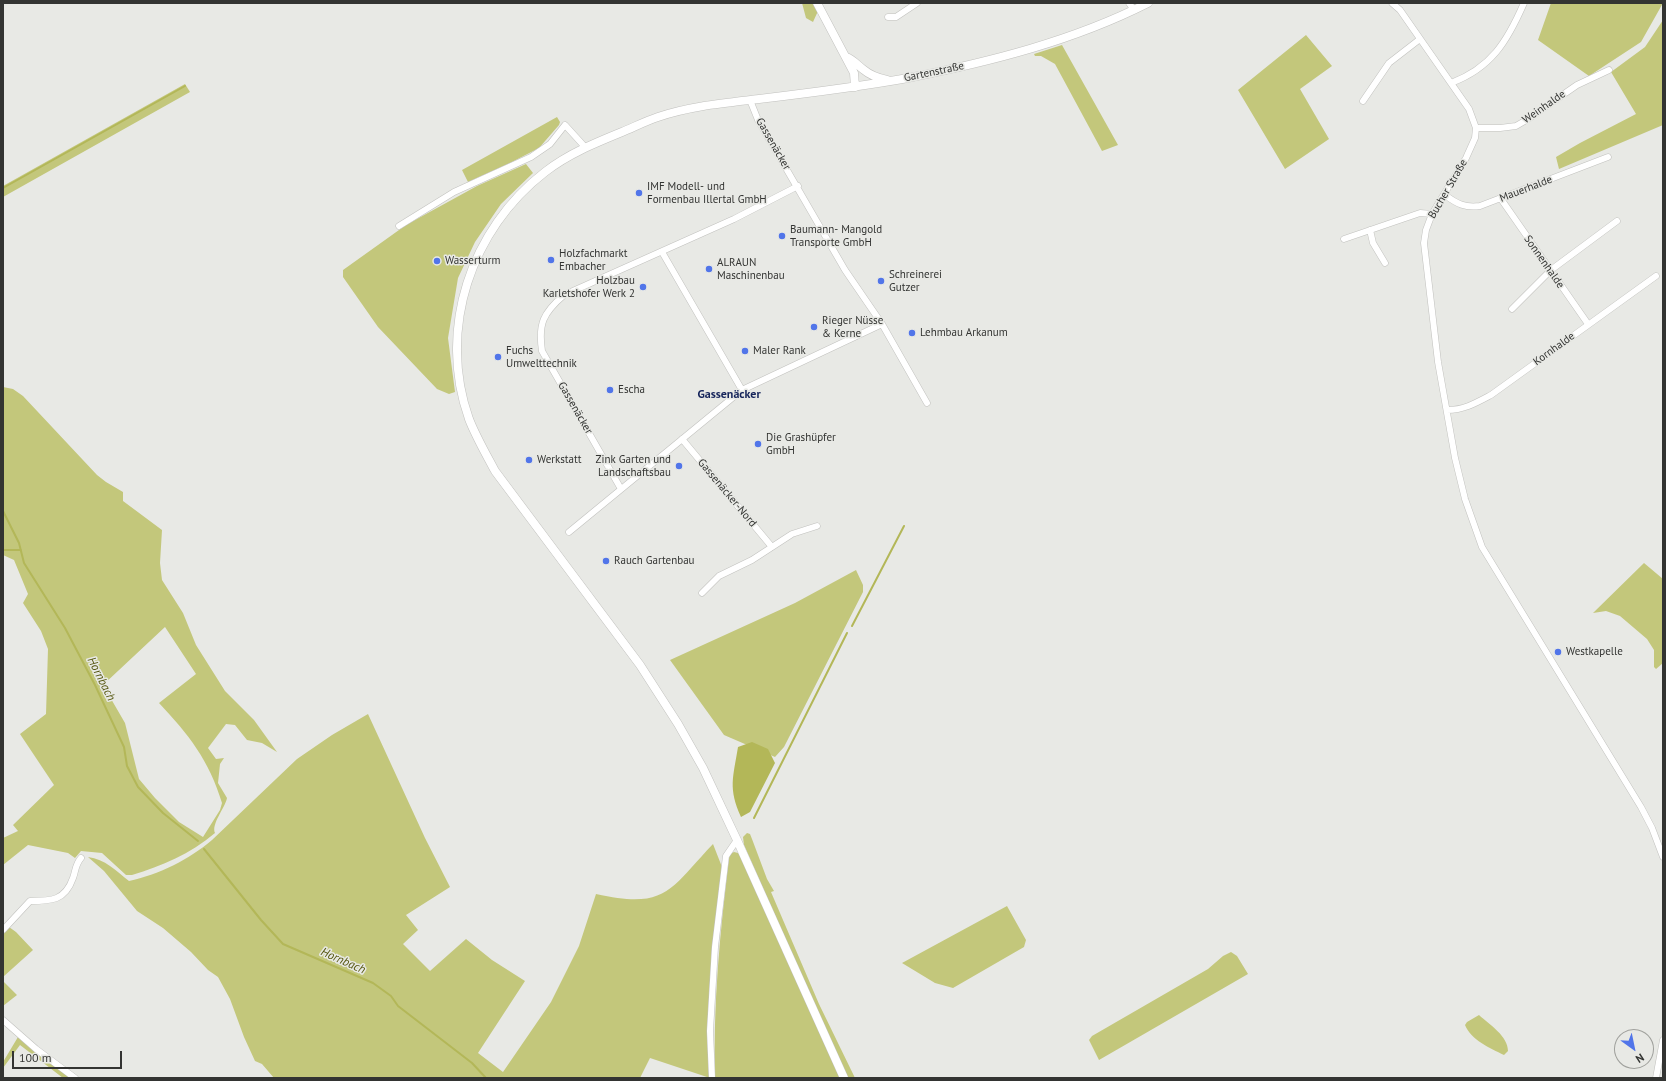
<!DOCTYPE html>
<html>
<head>
<meta charset="utf-8">
<style>
	body { margin:0 }
	#map { position:relative; width:1666px; height:1081px; overflow:hidden; background:#e8e9e5; font-family:"PT Sans",sans-serif }
	canvas { display:block }
	.frame { position:absolute; inset:0; border:4px solid #333432; pointer-events:none }
	.north { position:absolute; left:1614px; top:1029px; width:40px; height:40px; box-sizing:border-box; background:#e8e9e5; border:1px solid #a0a19d; border-radius:50%; rotate:147deg; font-size:11px; font-weight:700; line-height:16px; text-align:center; color:#333432 }
	.north::after { content:''; display:block; margin:auto; width:14px; height:18px; background:#5175e9; clip-path:polygon(50% 0,100% 100%,50% 72%,0 100%) }
	.scale { position:absolute; left:12px; top:1051px; width:110px; height:18px; box-sizing:border-box; border:2px solid #333432; border-top:0; padding-left:5px; font-size:12px; line-height:14px; white-space:nowrap; color:#333432; -webkit-text-stroke:3px #e8e9e5; paint-order:stroke }
</style>
</head>
<body>
<div id="map">
<canvas width="1666" height="1081"></canvas>
<div class="frame"></div>
<div class="north">N</div>
<div class="scale">100 m</div>
</div>
<script>
const context = document.querySelector('canvas').getContext('2d');
context.lineJoin = 'round';
function paint(path, color) {
  context.fillStyle = color;
  context.fill(path, 'evenodd');
}
function strokePath(path, color, width, dash) {
  context.strokeStyle = color;
  context.lineWidth = width;
  context.lineCap = dash ? 'butt' : 'round';
  context.setLineDash(dash || []);
  context.stroke(path);
}
function drawText(font, color, halo, rows, align = 'center') {
  context.font = font + ' "PT Sans",sans-serif';
  context.lineWidth = 3;
  context.setLineDash([]);
  context.textBaseline = 'middle';
  context.strokeStyle = halo;
  context.fillStyle = color;
  for (const [text, x, y, turn = 0] of rows) {
    context.save();
    context.translate(x, y);
    context.rotate((+turn || 0) * Math.PI / 180);
    context.textAlign = isNaN(turn) ? turn : align;
    if (halo) context.strokeText(text, 0, 0);
    context.fillText(text, 0, 0);
    context.restore();
  }
}
paint(new Path2D(`
	M 802,3 L 814,3 L 818,11 L 813,22 L 806,18 Z
	M 1551,3 L 1663,3 L 1641,42 L 1589,76 L 1538,40 Z
	M 1663,20 L 1663,125 L 1559,169 L 1556,157 L 1580,143 L 1636,114 L 1611,72 L 1645,47 Z
	M 1306,35 L 1332,66 L 1300,89 L 1329,139 L 1285,169 L 1238,90 Z
	M 1062,45 L 1118,145 L 1102,151 L 1055,64 L 1041,56 L 1035,56 L 1034,54 Z
	M 185,84 L 190,92 L 3,197 L 3,186 Z
	M 557,117 L 560,122 L 559,125 L 539,148 L 510,163 L 468,182 L 462,170 Z
	M 526,164 L 533,173 L 501,204 L 475,242 L 458,278 L 448,338 L 455,392 L 449,394 L 437,389 L 378,327 L 343,277 L 343,270 L 406,225 L 477,186 Z
	M 3,387 L 13,389 L 23,396 L 97,475 L 106,482 L 123,492 L 123,501 L 162,530 L 160,563 L 162,580 L 183,613 L 196,645 L 225,691 L 254,720 L 277,752 L 262,743 L 247,740 L 235,725 L 226,724 L 208,748 L 216,759 L 224,758 L 220,764 L 218,783 L 227,798 C 225,808 211,824 215,833 C 190,854 162,866 132,875 L 126,875 L 102,853 L 81,851 L 75,858 L 68,853 L 28,845 L 3,865 L 3,838 L 18,831 L 13,825 L 54,785 L 20,734 L 46,714 L 48,649 L 41,631 L 23,603 L 28,594 L 14,560 L 3,555 ZM 165,627 L 196,674 L 159,703 C 189,735 209,760 222,803 L 220,810 L 203,837 L 179,822 L 155,798 L 139,779 L 125,723 L 103,685 Z
	M 1644,563 L 1663,579 L 1663,663 L 1656,669 L 1654,667 L 1654,650 L 1647,639 L 1620,616 L 1606,611 L 1593,613 Z
	M 856,570 L 863,585 L 863,592 L 784,747 L 775,757 L 724,735 L 670,660 L 795,603 Z
	M 368,714 L 425,838 L 450,887 L 406,915 L 418,930 L 403,944 L 430,971 L 466,939 L 492,960 L 525,981 L 478,1053 L 503,1072 L 551,1002 L 579,946 L 596,894 C 667,910 670,889 713,844 L 722,867 L 710,1078 L 650,1058 L 640,1078 L 274,1078 L 262,1064 L 255,1061 L 244,1037 L 230,999 L 218,977 L 208,970 L 191,952 L 163,928 L 137,911 L 104,871 L 88,857 C 105,859 116,871 129,881 C 158,875 190,859 212,840 L 297,759 L 332,735 Z
	M 747,833 L 750,834 L 752,839 L 767,879 L 774,891 L 771,892 L 819,1004 L 855,1078 L 847,1078 L 744,845 L 743,837 Z
	M 734,852 L 738,853 L 742,857 L 840,1078 L 715,1078 C 713,1004 720,932 729,858 L 730,854 Z
	M 1007,906 L 1026,940 L 1024,947 L 953,988 L 935,983 L 902,963 Z
	M 9,927 L 16,932 L 33,950 L 3,977 L 3,933 Z
	M 1231,952 L 1237,956 L 1248,974 L 1099,1060 L 1089,1040 L 1092,1036 L 1208,969 L 1223,956 Z
	M 3,981 L 17,995 L 3,1006 Z
	M 1479,1015 C 1490,1025 1508,1036 1508,1051 L 1504,1055 C 1490,1048 1471,1040 1465,1025 L 1467,1022 Z
	M 18,1037 L 71,1078 L 63,1078 L 20,1045 L 3,1068 L 3,1062 Z`), '#c3c77b');
paint(new Path2D(`
	M 752,742 L 768,749 L 775,763 L 750,812 L 741,817 C 728,788 733,778 738,747 Z`), '#b3b758');
strokePath(new Path2D(`
	M 3,188 L 185,86
	M 3,511 L 19,543 L 24,563 L 65,628 L 95,685 L 124,747 L 127,766 L 138,787 L 163,813 L 198,841
	M 3,550 L 21,550
	M 852,626 L 904,526
	M 754,818 L 847,633
	M 204,849 L 261,920 L 283,944 L 373,983 L 391,996 L 398,1006 L 472,1063 L 486,1078`), '#b3b758', 2);
const street = new Path2D(`
	M 1129,3 L 1134,10
	M 1392,3 L 1400,10 L 1469,109 L 1476,128 L 1475,138 L 1466,158 L 1432,214 L 1426,230 L 1424,243 L 1438,362 L 1455,458 L 1465,499 L 1482,547 L 1641,807 L 1652,828 L 1663,857
	M 888,17 L 896,17 L 917,3
	M 1451,83 C 1491,68 1507,42 1524,3
	M 750,100 L 758,120 L 845,270 L 882,324 L 927,403
	M 1363,101 L 1389,63 L 1420,39
	M 1476,128 L 1500,128 L 1516,126 L 1528,119 L 1577,85 L 1609,70
	M 1445,195 C 1457,204 1465,208 1480,206 L 1608,157
	M 1501,199 L 1588,324
	M 399,226 L 454,192 L 531,157 L 550,144 L 565,125 L 585,147
	M 1370,230 L 1373,243 L 1385,263
	M 1344,239 L 1420,213 L 1432,214
	M 662,252 L 742,390
	M 1512,309 L 1551,270 L 1617,221
	M 1447,410 C 1464,410 1476,403 1491,395 L 1656,276
	M 682,439 L 772,547
	M 621,489 L 542,351 C 538,324 543,313 564,295 L 734,219 L 798,186
	M 569,532 L 742,390 L 882,324
	M 702,593 L 719,576 L 752,560 L 792,534 L 817,526
	M 3,930 L 30,901 C 51,901 65,901 73,878 C 76,870 75,865 81,858
	M 3,1020 L 36,1049 L 75,1078
	M 712,1078 L 710,1031 L 715,947 L 726,856 L 737,840
	M 1656,1078 L 1663,1040`);
const secondary = new Path2D(`
	M 817,3 L 854,73 L 855,87
	M 846,57 C 854,60 857,65 864,70 C 871,76 878,78 887,80
	M 844,1078 L 737,840 L 703,768 L 678,724 L 640,665 L 495,471 C 486,454 476,437 469,419 C 437,329 471,229 545,172 C 568,154 595,143 622,132 C 634,127 646,121 658,117 C 690,106 725,103 759,99 C 809,93 858,87 908,78 C 989,62 1073,41 1148,3`);
strokePath(street, '#c1c1be', 7);
strokePath(secondary, '#c1c1be', 9);
strokePath(street, '#fff', 6);
strokePath(secondary, '#fff', 8);
for (const [x, y, r, color] of [
	[639,193,4,"#5175e9"],
	[782,236,4,"#5175e9"],
	[551,260,4,"#5175e9"],
	[437,261,4,"#5175e9"],
	[709,269,4,"#5175e9"],
	[881,281,4,"#5175e9"],
	[643,287,4,"#5175e9"],
	[814,327,4,"#5175e9"],
	[912,333,4,"#5175e9"],
	[745,351,4,"#5175e9"],
	[498,357,4,"#5175e9"],
	[610,390,4,"#5175e9"],
	[758,444,4,"#5175e9"],
	[529,460,4,"#5175e9"],
	[679,466,4,"#5175e9"],
	[606,561,4,"#5175e9"],
	[1558,652,4,"#5175e9"]
]) {
  const dot = new Path2D();
  dot.arc(x, y, r, 0, 2 * Math.PI);
  context.fillStyle = color;
  context.fill(dot);
  strokePath(dot, '#e8e9e5', 1.5);
}
drawText('11px', '#333432', '#e8e9e5', [
	["Gartenstraße",934,72,-12],
	["Weinhalde",1544,107,-35],
	["Gassenäcker",773,144,60],
	["Bucher Straße",1448,189,-60],
	["Mauerhalde",1526,189,-21],
	["Sonnenhalde",1544,262,55],
	["Kornhalde",1554,349,-36],
	["Gassenäcker",575,408,60],
	["Gassenäcker-Nord",727,493,50]
]);
drawText('11px', '#333432', '#e8e9e5', [
	["IMF Modell- und",647,187],
	["Formenbau Illertal GmbH",647,200],
	["Baumann- Mangold",790,230],
	["Transporte GmbH",790,243],
	["Holzfachmarkt",559,254],
	["Embacher",559,267],
	["Wasserturm",445,261],
	["ALRAUN",717,263],
	["Maschinenbau",717,276],
	["Schreinerei",889,275],
	["Gutzer",889,288],
	["Holzbau",635,281,"right"],
	["Karletshofer Werk 2",635,294,"right"],
	["Rieger Nüsse",822,321],
	["& Kerne",822,334],
	["Lehmbau Arkanum",920,333],
	["Fuchs",506,351],
	["Umwelttechnik",506,364],
	["Maler Rank",753,351],
	["Escha",618,390],
	["Die Grashüpfer",766,438],
	["GmbH",766,451],
	["Werkstatt",537,460],
	["Zink Garten und",671,460,"right"],
	["Landschaftsbau",671,473,"right"],
	["Rauch Gartenbau",614,561],
	["Westkapelle",1566,652]
], 'left');
drawText('bold 12px', '#15245a', '#e8e9e5', [
	["Gassenäcker",729,395]
]);
drawText('italic 12px', '#565710', '#e8e9e5', [
	["Hornbach",101,679,63],
	["Hornbach",343,961,24]
]);
</script>
</body>
</html>
